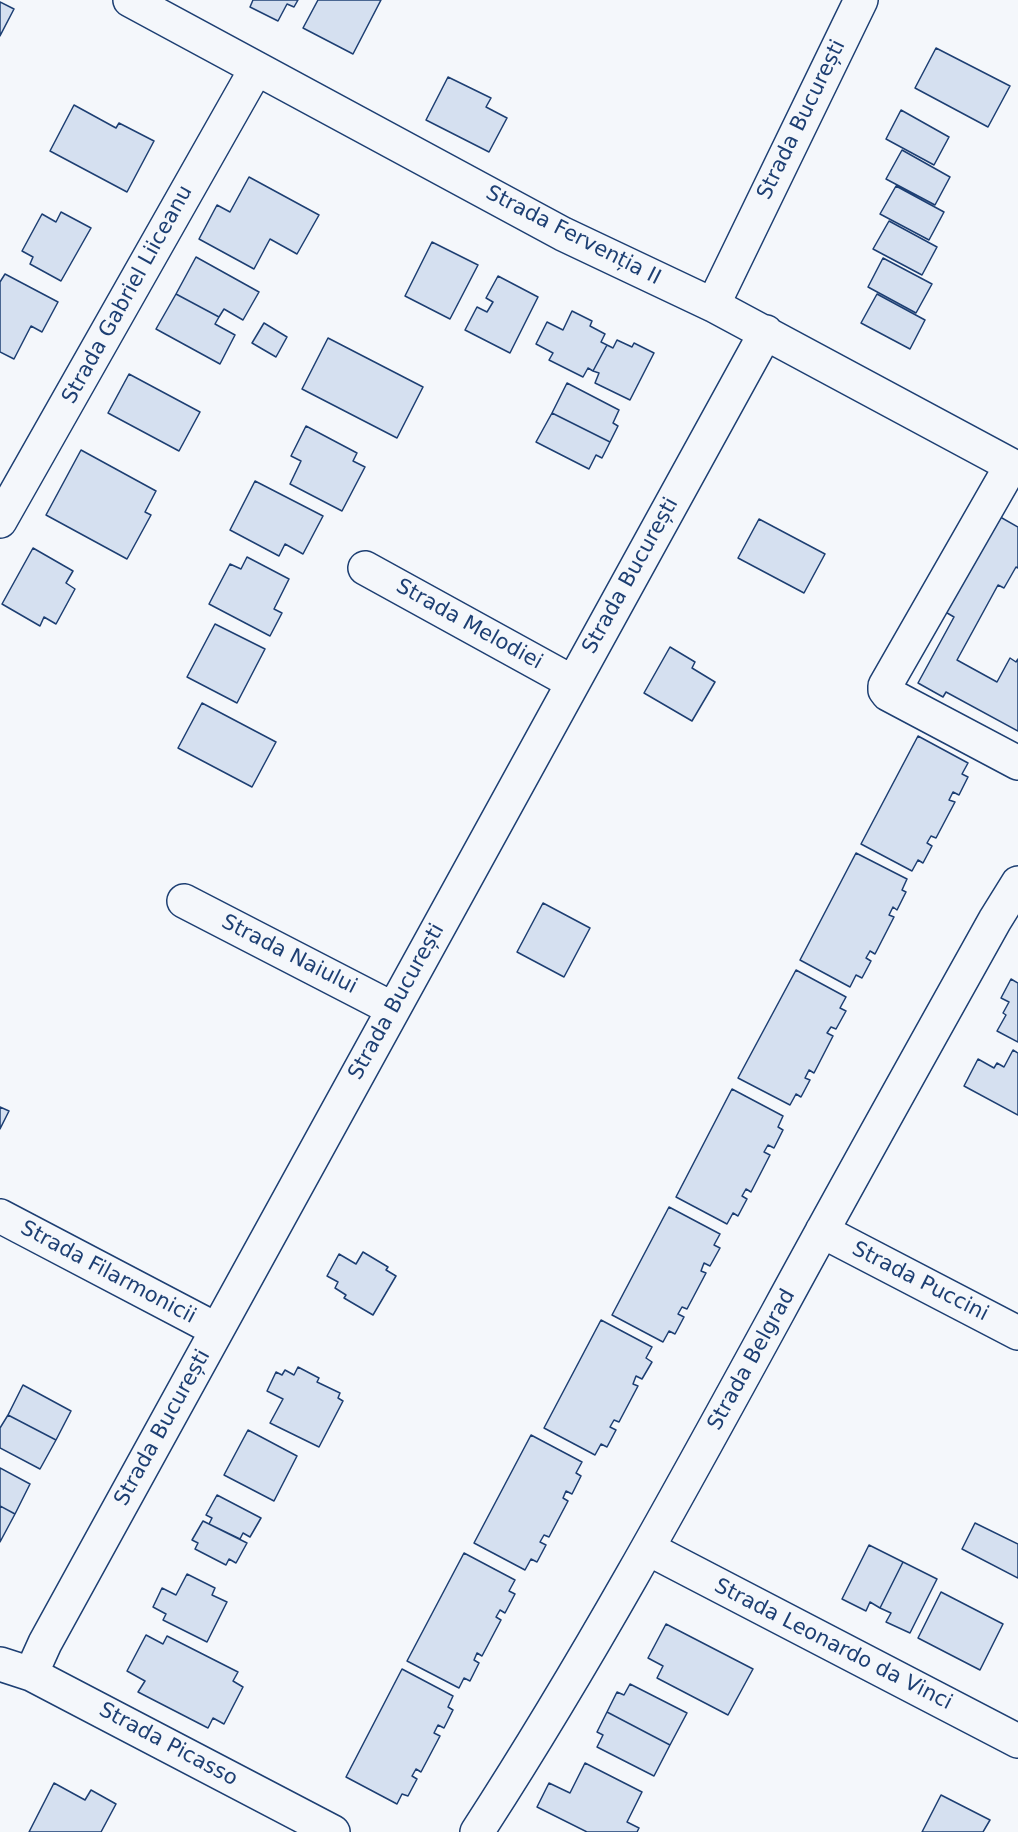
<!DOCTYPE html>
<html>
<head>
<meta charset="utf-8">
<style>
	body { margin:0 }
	canvas { display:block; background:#f4f7fb }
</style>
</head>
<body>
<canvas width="1018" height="1832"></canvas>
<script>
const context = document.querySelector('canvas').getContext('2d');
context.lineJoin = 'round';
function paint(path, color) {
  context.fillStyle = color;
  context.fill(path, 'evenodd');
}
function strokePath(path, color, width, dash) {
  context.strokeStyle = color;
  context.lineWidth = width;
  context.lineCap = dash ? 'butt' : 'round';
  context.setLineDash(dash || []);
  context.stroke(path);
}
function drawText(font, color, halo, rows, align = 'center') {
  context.font = font + ' "DejaVu Sans",sans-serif';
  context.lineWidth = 4.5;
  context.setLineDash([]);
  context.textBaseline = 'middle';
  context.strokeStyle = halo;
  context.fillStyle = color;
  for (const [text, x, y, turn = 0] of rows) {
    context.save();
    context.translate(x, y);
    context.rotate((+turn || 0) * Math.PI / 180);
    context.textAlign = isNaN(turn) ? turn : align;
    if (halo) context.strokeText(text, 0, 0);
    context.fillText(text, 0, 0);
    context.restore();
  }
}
const building = new Path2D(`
	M 253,0 L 298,0 L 294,7 L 287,4 L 278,21 L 250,7 Z
	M 318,0 L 381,0 L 353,54 L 303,28 Z
	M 0,2 L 14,9 L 0,36 Z
	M 936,48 L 1010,86 L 988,127 L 915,88 Z
	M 448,77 L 491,98 L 486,107 L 507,118 L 489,152 L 426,120 Z
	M 74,105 L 116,128 L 119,123 L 154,141 L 127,192 L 50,151 Z
	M 901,110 L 949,137 L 934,165 L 886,139 Z
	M 902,150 L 950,177 L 935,205 L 886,179 Z
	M 249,177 L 319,215 L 297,254 L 270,239 L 254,269 L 199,239 L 217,205 L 230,212 Z
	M 896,186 L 944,212 L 929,240 L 880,214 Z
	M 61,212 L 91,228 L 61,281 L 30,264 L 33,257 L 22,251 L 42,214 L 56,222 Z
	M 889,221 L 937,247 L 922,275 L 873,249 Z
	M 432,242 L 478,265 L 450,319 L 405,296 Z
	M 196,257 L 259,292 L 243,320 L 224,309 L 219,317 L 176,294 Z
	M 883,258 L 932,284 L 916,313 L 868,287 Z
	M 5,274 L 58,302 L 42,332 L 31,326 L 14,359 L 0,352 L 0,282 Z
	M 498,276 L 538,297 L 510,353 L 465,330 L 477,307 L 487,312 L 493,302 L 486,298 Z
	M 176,294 L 219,317 L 215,324 L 235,335 L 220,364 L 156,329 Z
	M 877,294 L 925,320 L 910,349 L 861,323 Z
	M 572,311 L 592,321 L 590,326 L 605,334 L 601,342 L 607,345 L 593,371 L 588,368 L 583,377 L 549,360 L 553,353 L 536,344 L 547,322 L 563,330 Z
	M 264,323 L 287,337 L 276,357 L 252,343 Z
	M 328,338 L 423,387 L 397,438 L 302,389 Z
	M 617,340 L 632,347 L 634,343 L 654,353 L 630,400 L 595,383 L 599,373 L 593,371 L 607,345 L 613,348 Z
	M 129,374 L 200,412 L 179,451 L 108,413 Z
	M 567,383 L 619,410 L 613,423 L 618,426 L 610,442 L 552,413 Z
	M 552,413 L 610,442 L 602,458 L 596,455 L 589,469 L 536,442 Z
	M 306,426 L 357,453 L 353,461 L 365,467 L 342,511 L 290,484 L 301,461 L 291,456 Z
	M 81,450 L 156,491 L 145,512 L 151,515 L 127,559 L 46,515 Z
	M 255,481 L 323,516 L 303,554 L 285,544 L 279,556 L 230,530 Z
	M 995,514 L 1018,527 L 1018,568 L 1016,567 L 1004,588 L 998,585 L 957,660 L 997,682 L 1010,658 L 1016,662 L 1018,659 L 1018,731 L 946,692 L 943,697 L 918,683 L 954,617 L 942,610 Z
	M 759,519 L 825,554 L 804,593 L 738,558 Z
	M 33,548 L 73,571 L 66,583 L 75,589 L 56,624 L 44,617 L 40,626 L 2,604 Z
	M 247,557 L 289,579 L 274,609 L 282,613 L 270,636 L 209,604 L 230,564 L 241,569 Z
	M 215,624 L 265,649 L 237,703 L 187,677 Z
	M 670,647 L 695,662 L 692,668 L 715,682 L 692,721 L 644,693 Z
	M 202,703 L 276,742 L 252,787 L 178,748 Z
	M 918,736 L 968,763 L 962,774 L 968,777 L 959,795 L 953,792 L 949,800 L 955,802 L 936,838 L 931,836 L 927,843 L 932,846 L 923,863 L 918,860 L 912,871 L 861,844 Z
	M 856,853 L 907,879 L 902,890 L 906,892 L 897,910 L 893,907 L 889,915 L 894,917 L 875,954 L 870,951 L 866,958 L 871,961 L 862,978 L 856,975 L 850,987 L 800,960 Z
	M 543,903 L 590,928 L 564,977 L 517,952 Z
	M 796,970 L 846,997 L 840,1008 L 846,1011 L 836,1029 L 831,1027 L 827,1033 L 833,1036 L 814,1073 L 809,1070 L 805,1078 L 810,1080 L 801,1097 L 796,1094 L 790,1105 L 738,1078 Z
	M 1011,979 L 1018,983 L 1018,1042 L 997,1031 L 1006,1015 L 1003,1013 L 1009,1002 L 1001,998 Z
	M 1013,1050 L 1018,1053 L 1018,1115 L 964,1086 L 978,1059 L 994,1068 L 997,1063 L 1004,1067 Z
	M 732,1089 L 783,1116 L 778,1127 L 783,1130 L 774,1148 L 768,1145 L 764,1152 L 770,1155 L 751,1192 L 746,1189 L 742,1196 L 747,1199 L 738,1216 L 733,1213 L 727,1224 L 676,1197 Z
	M 0,1107 L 9,1111 L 0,1129 Z
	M 669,1207 L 720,1234 L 714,1245 L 720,1248 L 710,1266 L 704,1263 L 701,1271 L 706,1273 L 687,1309 L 682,1307 L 678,1314 L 684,1317 L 675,1334 L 669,1331 L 663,1342 L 612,1315 Z
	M 363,1252 L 388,1267 L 386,1270 L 396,1276 L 373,1315 L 344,1298 L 346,1295 L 335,1288 L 338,1282 L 327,1276 L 339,1254 L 356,1264 Z
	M 601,1320 L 652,1347 L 646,1358 L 652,1362 L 642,1379 L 636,1376 L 633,1384 L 638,1386 L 619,1422 L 614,1420 L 610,1427 L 616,1430 L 607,1447 L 601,1444 L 595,1455 L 544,1428 Z
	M 298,1367 L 319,1378 L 317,1382 L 340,1393 L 338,1398 L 343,1401 L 319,1447 L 270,1423 L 283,1399 L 267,1391 L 276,1372 L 282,1375 L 285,1370 L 294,1375 Z
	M 23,1385 L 71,1411 L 56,1440 L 8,1415 Z
	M 8,1415 L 56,1440 L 40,1469 L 0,1448 L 0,1428 Z
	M 248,1430 L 297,1456 L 274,1501 L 224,1475 Z
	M 531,1435 L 582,1462 L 576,1473 L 581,1476 L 572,1494 L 566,1491 L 563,1498 L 568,1501 L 549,1537 L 544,1535 L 540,1542 L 546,1545 L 537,1562 L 531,1559 L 525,1570 L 474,1543 Z
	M 0,1468 L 30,1484 L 15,1514 L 0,1506 Z
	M 217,1495 L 261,1518 L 250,1537 L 243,1533 L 240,1539 L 209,1524 L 212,1518 L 206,1515 Z
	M 0,1506 L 15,1514 L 0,1542 Z
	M 203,1521 L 247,1543 L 236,1563 L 229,1559 L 226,1565 L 195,1549 L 198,1543 L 192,1540 Z
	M 975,1523 L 1018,1544 L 1018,1578 L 962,1549 Z
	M 869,1545 L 903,1562 L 880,1608 L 870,1602 L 866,1611 L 842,1599 Z
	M 464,1553 L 515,1580 L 509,1591 L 515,1594 L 505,1613 L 500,1610 L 496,1617 L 501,1620 L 482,1656 L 477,1653 L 474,1660 L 479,1663 L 470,1681 L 464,1678 L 459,1688 L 407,1661 Z
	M 903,1562 L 937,1579 L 910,1633 L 886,1622 L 891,1613 L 880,1608 Z
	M 187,1574 L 215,1588 L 212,1595 L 227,1602 L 207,1642 L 163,1620 L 166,1614 L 153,1607 L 162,1588 L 176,1595 Z
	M 941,1592 L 1003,1624 L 980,1670 L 918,1638 Z
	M 666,1624 L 753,1669 L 728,1715 L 657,1678 L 663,1666 L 648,1658 Z
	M 146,1635 L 163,1644 L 167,1636 L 238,1672 L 233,1681 L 243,1687 L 224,1724 L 213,1718 L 208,1728 L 138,1692 L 145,1681 L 127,1671 Z
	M 402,1669 L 453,1696 L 448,1707 L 453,1710 L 444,1728 L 438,1725 L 434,1733 L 440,1736 L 421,1772 L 416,1769 L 412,1776 L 417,1779 L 408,1796 L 402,1794 L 397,1804 L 346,1777 Z
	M 630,1684 L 687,1713 L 670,1745 L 607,1712 L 617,1692 L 624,1695 Z
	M 607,1712 L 670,1745 L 654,1776 L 597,1747 L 603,1735 L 597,1732 Z
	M 585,1763 L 642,1792 L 627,1822 L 639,1828 L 637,1832 L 587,1832 L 537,1807 L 549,1783 L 570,1793 Z
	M 54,1783 L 85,1800 L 91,1790 L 116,1804 L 101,1832 L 29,1832 Z
	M 941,1795 L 990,1820 L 983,1832 L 922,1832 Z`);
paint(building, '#d5e0f0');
strokePath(building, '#1d3f73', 1.5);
const minor = new Path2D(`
	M 130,0 L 563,234 L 713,305 L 1018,469
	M 713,305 L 861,0
	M 1011,466 L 885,686 L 885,690 L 888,694 L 1018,763
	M 0,521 L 256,69
	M 365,568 L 572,682
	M 184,901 L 393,1009
	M 0,1216 L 217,1330
	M 822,1231 L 1018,1333
	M 649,1549 L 1018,1741
	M 0,1664 L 31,1674 L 333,1832
	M 31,1674 L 45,1643 L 766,332
	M 477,1832 C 586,1664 682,1488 778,1312 C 849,1181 922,1051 995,920 L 1018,883`);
strokePath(minor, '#1d3f73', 36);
strokePath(minor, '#f4f7fb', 33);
drawText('21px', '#1d3f73', '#f4f7fb', [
	["Strada București",802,120,-64],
	["Strada Fervenția II",573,236,27],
	["Strada Gabriel Liiceanu",128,295,-61],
	["Strada București",631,576,-61],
	["Strada Melodiei",469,625,29],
	["Strada Naiului",289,955,27],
	["Strada București",397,1002,-61],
	["Strada Filarmonicii",108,1273,28],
	["Strada Puccini",920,1282,27],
	["Strada Belgrad",752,1360,-61],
	["Strada București",163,1428,-61],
	["Strada Leonardo da Vinci",833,1645,27],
	["Strada Picasso",168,1745,28]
]);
</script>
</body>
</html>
